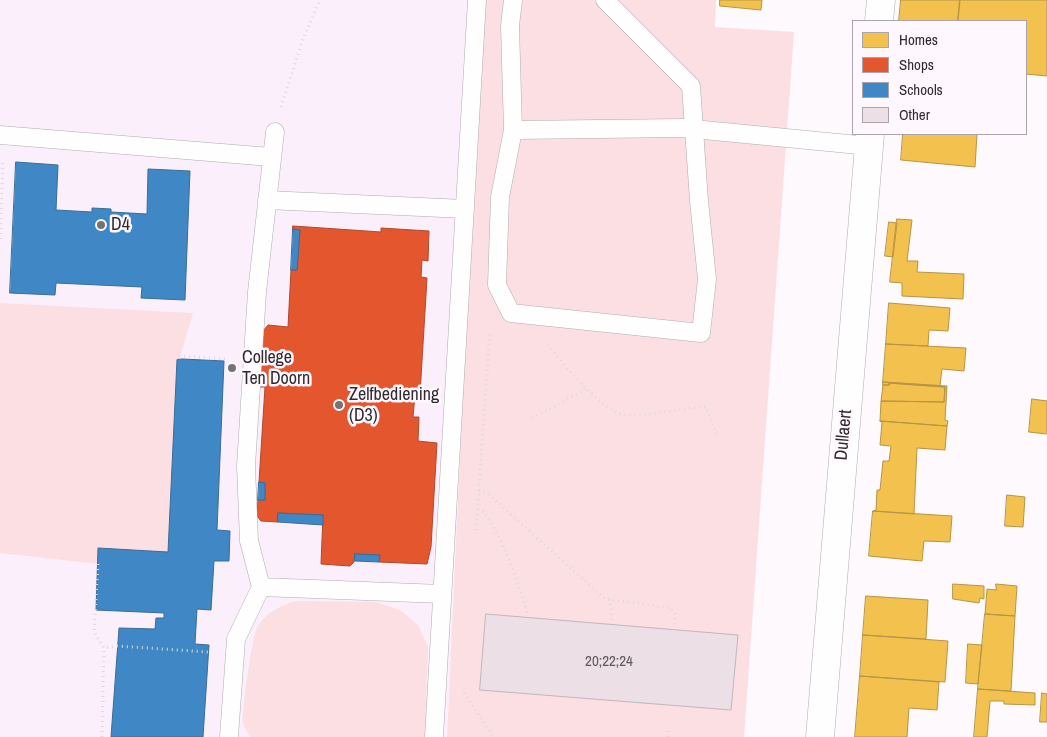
<!DOCTYPE html>
<html>
<head>
<meta charset="utf-8">
<style>
	body { margin:0 }
	#map { position:relative; width:1047px; height:737px; overflow:hidden; background:#fdf9fd; font-family:"Archivo Narrow",sans-serif }
	canvas { display:block }
	.legend { position:absolute; left:852px; top:20px; width:175px; height:115px; box-sizing:border-box; background:#fff7fe; border:1px solid #aba5ab; margin:0; padding:6px 9px; list-style:none; font-size:15px; color:#2e2b2e }
	.legend li { display:flex; align-items:center; gap:10px; height:25px }
	.legend b { width:25px; border:1px solid #aba5ab }
</style>
</head>
<body>
<div id="map">
<canvas width="1047" height="737"></canvas>
<ul class="legend">
<li><b style="height:14px;background:#f2c14e"></b>Homes</li>
<li><b style="height:14px;background:#e4572e"></b>Shops</li>
<li><b style="height:14px;background:#3f88c5"></b>Schools</li>
<li><b style="height:14px;background:#ecdfe6"></b>Other</li>
</ul>
</div>
<script>
const context = document.querySelector('canvas').getContext('2d');
context.lineJoin = 'round';
function paint(path, color) {
  context.fillStyle = color;
  context.fill(path, 'evenodd');
}
function strokePath(path, color, width, dash) {
  context.strokeStyle = color;
  context.lineWidth = width;
  context.lineCap = dash ? 'butt' : 'round';
  context.setLineDash(dash || []);
  context.stroke(path);
}
function drawText(font, color, halo, rows, align = 'center') {
  context.font = font + ' "Archivo Narrow",sans-serif';
  context.lineWidth = 5;
  context.setLineDash([]);
  context.textBaseline = 'middle';
  context.strokeStyle = halo;
  context.fillStyle = color;
  for (const [text, x, y, turn = 0] of rows) {
    context.save();
    context.translate(x, y);
    context.rotate((+turn || 0) * Math.PI / 180);
    context.textAlign = isNaN(turn) ? turn : align;
    if (halo) context.strokeText(text, 0, 0);
    context.fillText(text, 0, 0);
    context.restore();
  }
}
paint(new Path2D(`
	M 0,0 L 481,0 L 447,737 L 0,737 Z`), '#faeffa');
paint(new Path2D(`
	M 481,0 L 716,0 L 715,27 L 794,32 L 744,737 L 447,737 Z
	M 0,303 L 193,313 L 177,367 L 171,567 L 108,565 L 0,553 Z
	M 295,601 L 376,602 L 400,610 L 418,625 L 428,647 L 425,737 L 251,737 C 248,733 244,728 243,723 C 241,716 252,639 256,630 C 263,614 279,606 295,601 Z`), '#fcdfe3');
const homes = new Path2D(`
	M 720,0 L 762,0 L 761,10 L 720,6 Z
	M 901,0 L 960,0 L 958,21 L 899,21 Z
	M 960,0 L 1047,0 L 1047,76 L 1026,74 L 1026,21 L 958,21 Z
	M 903,134 L 977,134 L 975,167 L 901,160 Z
	M 897,219 L 912,220 L 907,261 L 918,261 L 917,272 L 964,274 L 963,299 L 902,296 L 902,283 L 890,282 Z
	M 889,222 L 897,223 L 893,257 L 885,256 Z
	M 889,303 L 950,308 L 948,331 L 929,330 L 928,346 L 886,344 Z
	M 886,344 L 966,348 L 964,371 L 942,369 L 940,386 L 883,382 Z
	M 883,382 L 947,386 L 945,420 L 948,421 L 947,426 L 880,421 L 881,401 L 944,402 L 945,387 L 889,383 L 889,385 L 883,385 Z
	M 889,383 L 945,387 L 944,402 L 881,401 L 883,385 L 889,385 Z
	M 1032,399 L 1047,401 L 1047,434 L 1029,432 Z
	M 880,421 L 947,426 L 945,450 L 917,448 L 914,514 L 873,511 L 876,510 L 877,490 L 880,490 L 883,461 L 889,461 L 891,446 L 880,445 L 882,423 Z
	M 1007,495 L 1025,497 L 1023,527 L 1005,526 Z
	M 873,511 L 952,516 L 950,542 L 924,541 L 922,561 L 869,556 Z
	M 953,584 L 984,586 L 984,599 L 980,598 L 979,603 L 953,599 Z
	M 996,584 L 1017,586 L 1015,616 L 985,614 L 987,589 L 996,590 Z
	M 866,596 L 928,600 L 926,639 L 863,635 Z
	M 985,614 L 1015,616 L 1011,691 L 978,689 Z
	M 863,635 L 948,641 L 945,682 L 860,676 Z
	M 968,644 L 982,645 L 978,684 L 966,683 Z
	M 860,676 L 939,682 L 937,710 L 909,708 L 907,737 L 855,737 Z
	M 978,689 L 1035,693 L 1035,705 L 1004,704 L 1004,701 L 990,701 L 987,737 L 974,737 Z
	M 1042,693 L 1047,694 L 1047,722 L 1040,722 Z`);
paint(homes, '#f2c14e');
strokePath(homes, '#b79444', 1);
const shops = new Path2D(`
	M 293,226 L 381,232 L 381,228 L 429,231 L 428,261 L 422,260 L 421,277 L 427,278 L 420,394 L 415,394 L 413,417 L 419,417 L 418,441 L 437,443 L 431,547 L 427,564 L 379,562 L 380,555 L 355,554 L 354,562 L 350,566 L 321,564 L 323,515 L 278,513 L 278,522 L 261,521 L 257,516 L 258,500 L 265,500 L 265,483 L 259,482 L 265,387 L 260,387 L 263,331 L 268,325 L 288,327 L 291,270 L 297,270 L 300,230 L 293,229 Z`);
paint(shops, '#e4572e');
strokePath(shops, '#ad4a2e', 1);
const schools = new Path2D(`
	M 16,162 L 58,165 L 56,210 L 92,212 L 92,208 L 111,209 L 111,212 L 147,214 L 148,169 L 190,171 L 185,300 L 141,298 L 142,287 L 56,283 L 55,295 L 10,293 Z
	M 293,229 L 300,230 L 297,270 L 291,270 Z
	M 182,359 L 224,361 L 217,530 L 230,531 L 229,561 L 214,561 L 211,610 L 197,609 L 195,644 L 209,645 L 203,737 L 111,737 L 119,628 L 155,629 L 156,618 L 164,618 L 164,613 L 96,610 L 98,548 L 168,552 L 177,360 Z
	M 259,482 L 265,483 L 265,500 L 258,500 Z
	M 278,513 L 323,515 L 323,525 L 278,522 Z
	M 355,554 L 380,555 L 379,562 L 355,561 Z`);
paint(schools, '#3f88c5');
strokePath(schools, '#3a6c98', 1);
const building = new Path2D(`
	M 486,614 L 738,635 L 731,710 L 480,690 Z`);
paint(building, '#ecdfe6');
strokePath(building, '#bdb9bc', 1);
const service = new Path2D(`
	M 513,0 L 510,26 L 513,130 L 500,197 L 497,285 L 511,313 L 701,333 L 707,279 L 699,201 L 691,86 L 605,0
	M 513,130 L 683,128 L 869,146
	M 0,135 L 271,157
	M 267,200 L 465,209
	M 261,587 L 442,594
	M 229,737 L 236,639 L 261,587 L 249,541 L 246,466 L 257,292 L 275,132
	M 434,737 L 477,0`);
const minor = new Path2D(`
	M 879,21 L 881,0
	M 820,737 L 870,134`);
strokePath(service, '#afacaf', 19);
strokePath(minor, '#afacaf', 29);
strokePath(new Path2D(`
	M 281,107 L 303,39 L 320,0
	M 0,239 L 3,161
	M 548,345 C 563,363 603,413 626,415 C 652,417 680,407 706,407 L 717,435
	M 179,356 L 225,359
	M 532,418 L 587,389
	M 479,491 L 487,493 L 605,599 L 671,608 L 675,614 L 675,626
	M 478,509 C 496,514 522,595 528,615
	M 476,530 L 490,331
	M 98,564 L 94,632 L 104,648 L 117,646 L 208,652
	M 609,599 L 613,622
	M 464,693 L 494,737
	M 102,737 L 104,648
	M 668,737 L 668,730`), '#dcdadc', 3, [1, 4]);
strokePath(service, '#fffeff', 18);
strokePath(minor, '#fffeff', 28);
for (const [x, y, r, color] of [
	[101,225,5,"#767376"],
	[232,368,5,"#767376"],
	[339,405,5,"#767376"]
]) {
  const dot = new Path2D();
  dot.arc(x, y, r, 0, 2 * Math.PI);
  context.fillStyle = color;
  context.fill(dot);
  strokePath(dot, '#fff7fe', 2);
}
drawText('15px', '#5e595d', null, [
	["20;22;24",609,662]
]);
drawText('18px', '#2e2b2e', '#fff7fe', [
	["D4",111,225],
	["College",242,358],
	["Ten Doorn",242,379],
	["Zelfbediening",349,395],
	["(D3)",349,416]
], 'left');
drawText('18px', '#2e2b2e', '#fff7fe', [
	["Dullaert",844,435,-85]
]);
</script>
</body>
</html>
